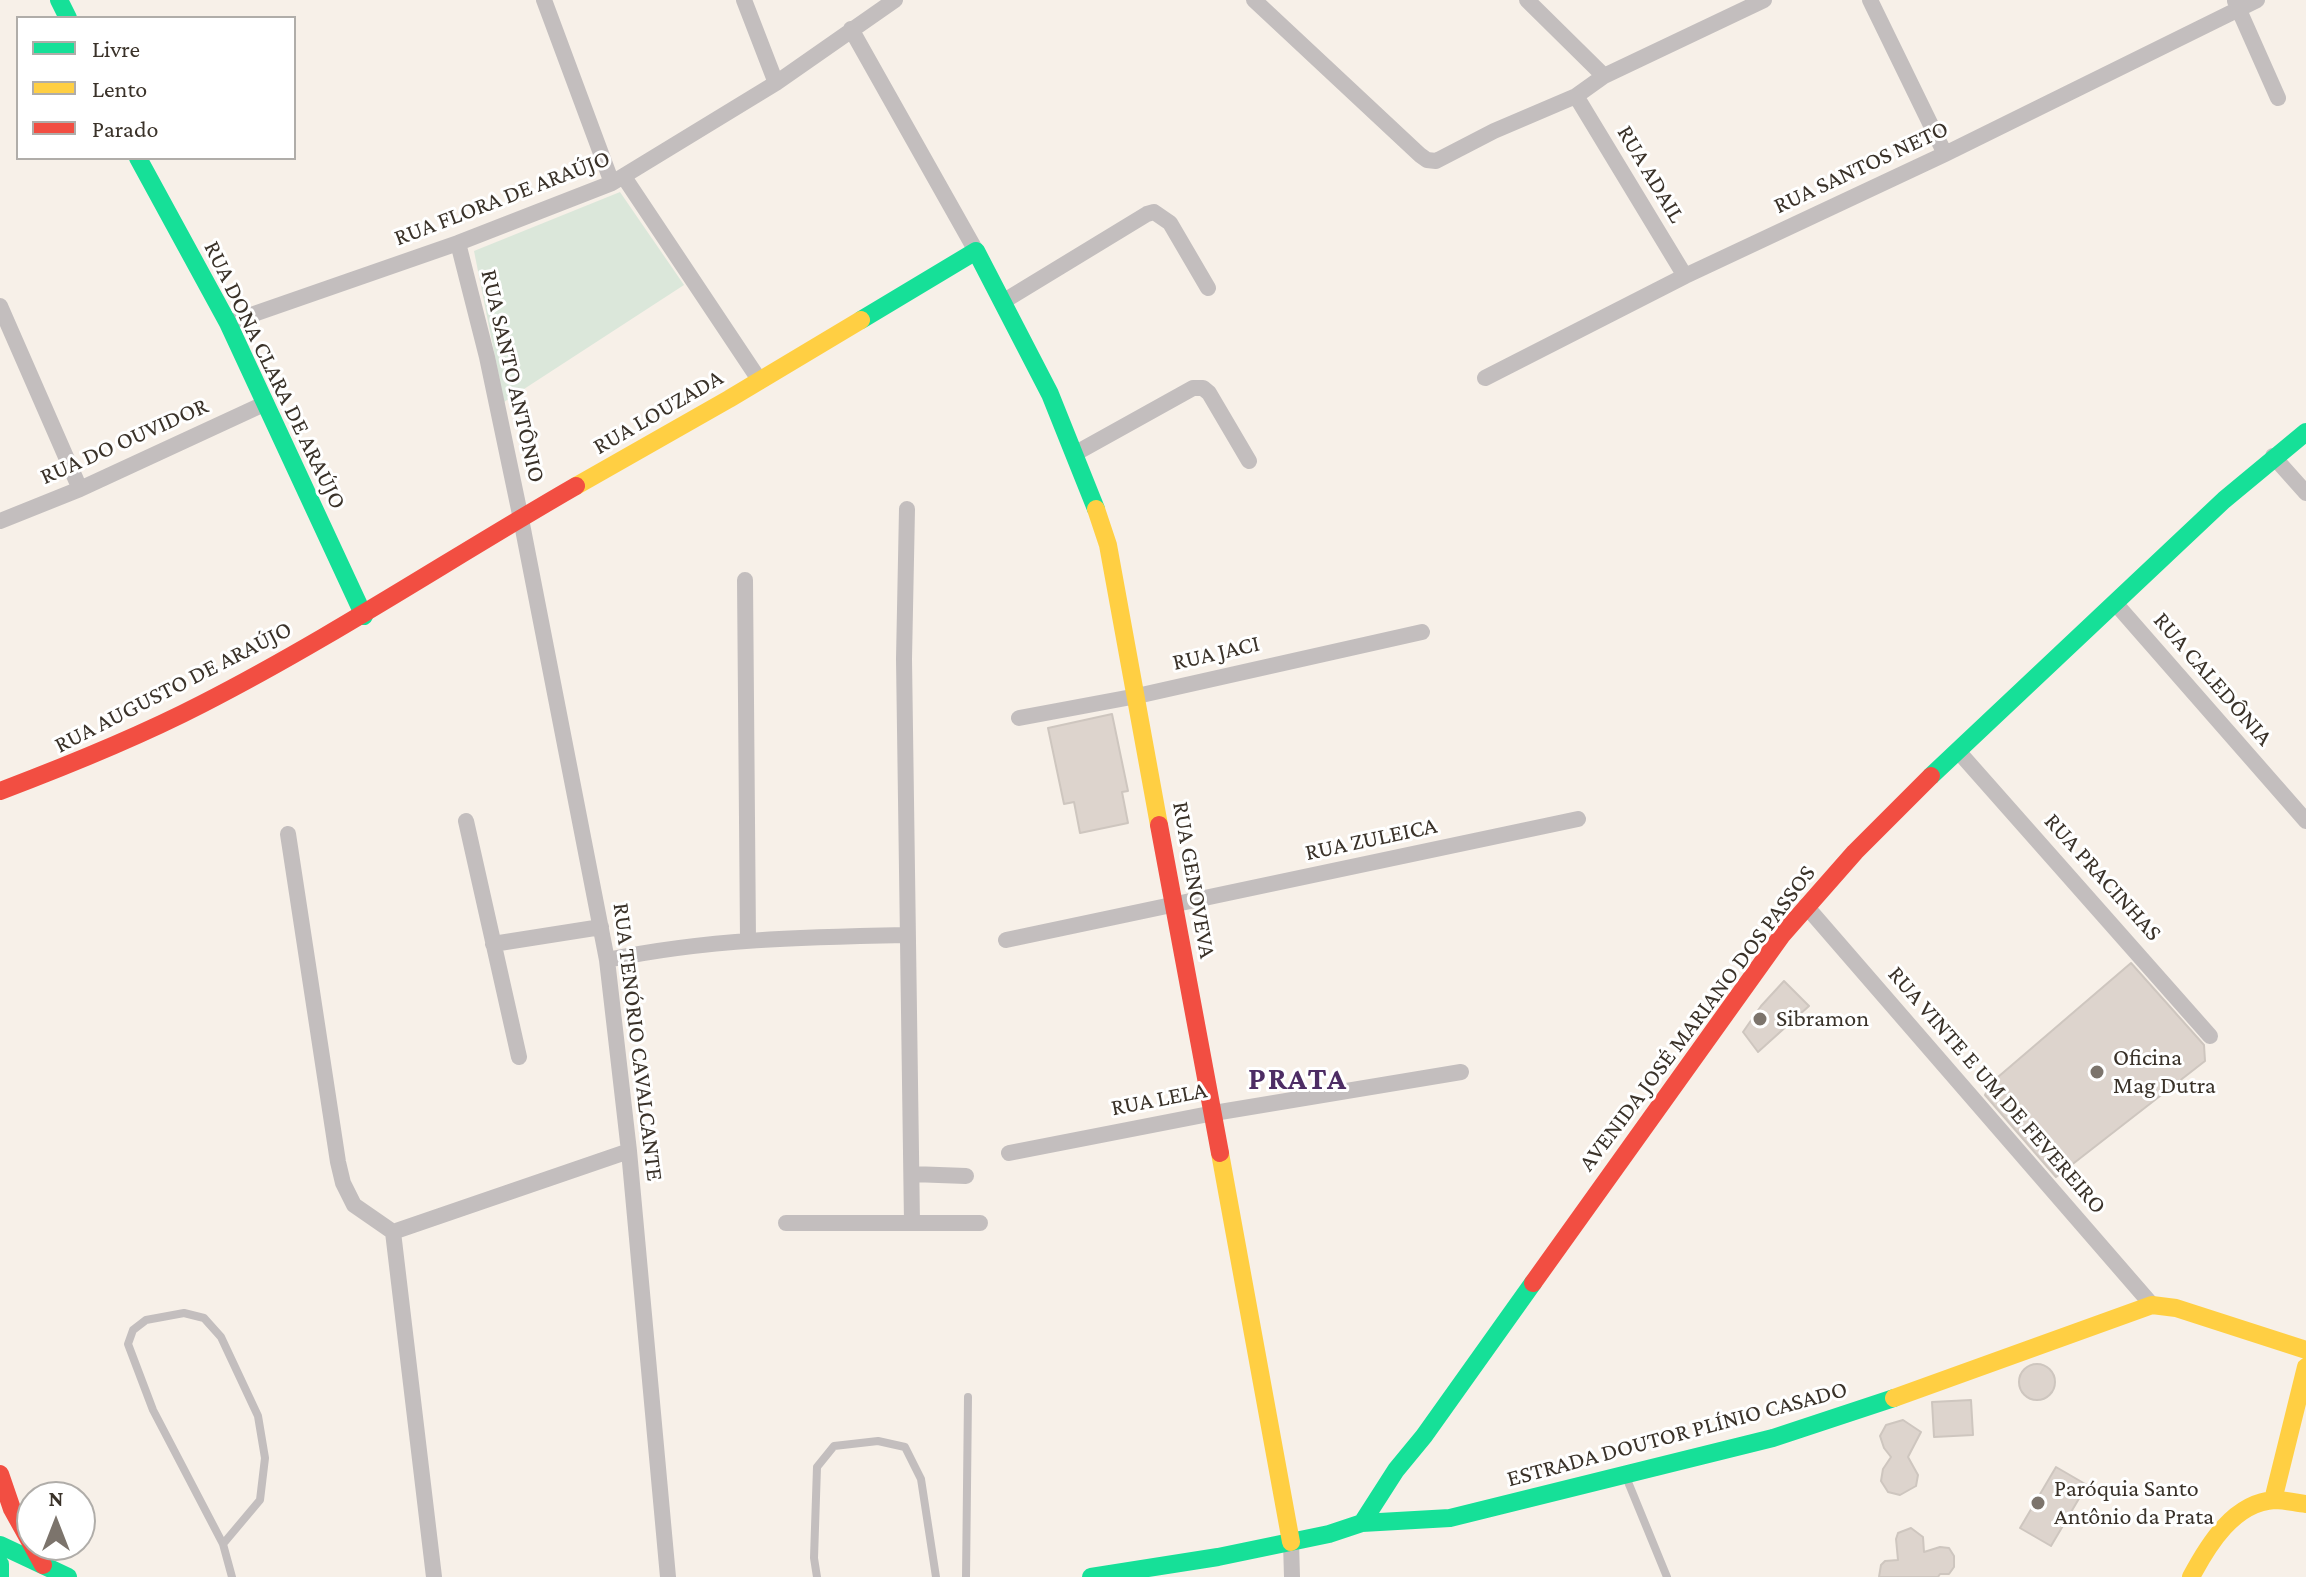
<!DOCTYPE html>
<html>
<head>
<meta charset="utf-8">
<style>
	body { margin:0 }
	#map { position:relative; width:2306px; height:1577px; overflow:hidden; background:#f7f0e8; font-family:"Crimson Pro",serif }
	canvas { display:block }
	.legend { position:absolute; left:16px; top:16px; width:280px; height:144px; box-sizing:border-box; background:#fff; border:2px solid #b0ada9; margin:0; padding:10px 14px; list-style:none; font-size:24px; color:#3a3229 }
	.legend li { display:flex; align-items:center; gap:16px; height:40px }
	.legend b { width:40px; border:2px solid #b0ada9 }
	.north { position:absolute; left:16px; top:1481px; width:80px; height:80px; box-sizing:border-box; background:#fff; border:2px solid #b0ada9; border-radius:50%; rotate:0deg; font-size:22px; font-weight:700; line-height:32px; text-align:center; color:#3a3229 }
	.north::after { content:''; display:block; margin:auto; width:28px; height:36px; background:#7c746c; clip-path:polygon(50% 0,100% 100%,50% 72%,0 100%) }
</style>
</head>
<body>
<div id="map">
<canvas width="2306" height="1577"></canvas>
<ul class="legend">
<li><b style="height:10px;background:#16e098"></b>Livre</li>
<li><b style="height:10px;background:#ffcf43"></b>Lento</li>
<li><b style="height:10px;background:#f24e42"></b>Parado</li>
</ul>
<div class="north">N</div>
</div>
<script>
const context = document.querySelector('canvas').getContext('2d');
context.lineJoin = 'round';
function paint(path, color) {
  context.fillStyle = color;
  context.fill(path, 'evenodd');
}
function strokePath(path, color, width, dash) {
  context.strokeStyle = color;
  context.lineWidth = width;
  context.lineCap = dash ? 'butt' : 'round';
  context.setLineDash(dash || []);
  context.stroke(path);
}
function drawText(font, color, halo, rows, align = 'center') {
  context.font = font + ' "Crimson Pro",serif';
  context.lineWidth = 6;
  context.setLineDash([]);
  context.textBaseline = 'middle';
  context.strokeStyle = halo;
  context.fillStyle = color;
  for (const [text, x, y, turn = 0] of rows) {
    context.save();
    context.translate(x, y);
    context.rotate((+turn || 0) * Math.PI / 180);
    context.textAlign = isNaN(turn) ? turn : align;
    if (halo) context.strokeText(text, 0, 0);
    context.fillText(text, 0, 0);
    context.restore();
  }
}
paint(new Path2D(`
	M 620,192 L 684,285 L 504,402 L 474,251 Z`), '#dbe7da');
const building = new Path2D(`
	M 1112,714 L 1128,791 L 1122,792 L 1128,823 L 1080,833 L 1074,802 L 1064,804 L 1048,728 Z
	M 2131,963 L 2204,1045 L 2205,1061 L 2056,1177 L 1985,1095 L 1991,1083 Z
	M 1784,981 L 1809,1006 L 1758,1052 L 1743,1032 L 1761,1006 Z
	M2019 1382a18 18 0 1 1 36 0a18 18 0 1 1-36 0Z
	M 1971,1400 L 1973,1435 L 1934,1437 L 1932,1402 Z
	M 1903,1420 L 1921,1432 L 1908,1457 L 1918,1475 L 1916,1486 L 1900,1495 L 1888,1492 L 1881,1481 L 1883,1469 L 1891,1457 L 1884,1448 L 1880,1436 L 1886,1425 Z
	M 2056,1467 L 2087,1485 L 2051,1546 L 2020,1528 Z
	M 1911,1528 L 1923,1537 L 1924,1552 L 1940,1547 L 1949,1548 L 1954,1556 L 1954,1567 L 1949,1574 L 1940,1574 L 1938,1577 L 1879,1577 L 1881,1565 L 1885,1561 L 1898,1560 L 1896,1539 L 1898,1533 Z`);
paint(building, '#ddd4cd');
strokePath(building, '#cec6bf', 2);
strokePath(new Path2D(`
	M 1626,1477 L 1667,1577
	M 223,1544 L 260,1500 L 265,1458 L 258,1416 L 221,1337 L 204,1318 L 184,1313 L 146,1320 L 133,1330 L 128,1344 L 153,1410 L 223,1544 L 232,1577
	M 817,1577 L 814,1558 L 817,1467 L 834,1446 L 878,1441 L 905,1447 L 921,1479 L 936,1577
	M 966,1577 L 968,1397`), '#c3bebe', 8);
strokePath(new Path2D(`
	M 544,0 L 612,183
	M 744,0 L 776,83
	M 1254,0 L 1420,155 L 1427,160 L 1436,161 L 1494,131 L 1576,96 L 1604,76 L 1764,0
	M 1527,0 L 1604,76
	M 1870,0 L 1945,154
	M 2235,1 L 2278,98
	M 851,29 L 976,251
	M 1576,96 L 1685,276
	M 624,177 L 760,381
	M 458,243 L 487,357 L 521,519 L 607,960 L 629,1151 L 668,1577
	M 1004,301 L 1147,214 L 1154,212 L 1170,223 L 1208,288
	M 0,306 L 80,489
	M 228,323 L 458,243 L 612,183 L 776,83 L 895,0
	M 1485,378 L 1685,276 L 1945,154 L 2257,0
	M 1076,453 L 1193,388 L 1203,388 L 1209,393 L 1249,461
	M 2273,456 L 2306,493
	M 907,509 L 904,659 L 912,1223
	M 0,521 L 80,489 L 266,403
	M 745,580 L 748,940
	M 2116,604 L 2306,821
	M 1019,718 L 1137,696 L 1422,632
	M 1958,751 L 2210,1036
	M 466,821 L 519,1057
	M 288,834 L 338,1162 L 343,1183 L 354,1205 L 393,1232 L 434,1577
	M 1806,906 L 2152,1305
	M 1006,940 L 1578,819
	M 493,944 L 601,927
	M 607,960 C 706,939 806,937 907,935
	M 1009,1153 L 1214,1113 L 1461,1072
	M 912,1174 L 966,1176
	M 786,1223 L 980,1223
	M 393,1232 L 629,1151
	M 1291,1542 L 1292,1577`), '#c3bebe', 16);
strokePath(new Path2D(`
	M 59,0 L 68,18
	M 138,158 L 228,323 L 364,616
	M 861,320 L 976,251 L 1050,394 L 1096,509
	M 1931,776 L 2224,500 L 2306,432
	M 1362,1523 L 1450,1518 L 1773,1438 L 1894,1398
	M 0,1545 L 68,1577
	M 0,1564 L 0,1577
	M 1091,1577 L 1218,1557 L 1329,1534 L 1362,1523 L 1396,1470 L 1424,1436 L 1533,1283`), '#16e098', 18);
strokePath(new Path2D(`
	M 576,486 L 729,399 L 861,320
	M 1096,509 L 1108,545 L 1159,825
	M 1220,1153 L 1291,1542
	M 1894,1398 L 2152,1305 L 2176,1308 L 2306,1350
	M 2273,1500 L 2306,1367
	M 2191,1577 C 2208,1545 2234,1502 2275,1500 C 2285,1500 2296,1503 2306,1504`), '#ffcf43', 18);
strokePath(new Path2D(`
	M 0,791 C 69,765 136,738 202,704 C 331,638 451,558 576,486
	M 1159,825 L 1220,1153
	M 1533,1283 L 1782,935 L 1855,852 L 1931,776
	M 0,1474 L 12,1509 L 43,1565`), '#f24e42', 18);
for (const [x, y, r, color] of [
	[1760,1019,8,"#7c746c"],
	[2097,1072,8,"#7c746c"],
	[2038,1503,8,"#7c746c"]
]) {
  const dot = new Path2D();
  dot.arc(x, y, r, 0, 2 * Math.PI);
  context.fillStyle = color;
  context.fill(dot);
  strokePath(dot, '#fff', 3);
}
drawText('24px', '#3a3229', '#fff', [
	["RUA SANTOS NETO",1861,167,-25],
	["RUA ADAIL",1651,174,59],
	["RUA FLORA DE ARAÚJO",502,198,-21],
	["RUA DONA CLARA DE ARAÚJO",275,375,64],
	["RUA SANTO ANTÔNIO",513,376,77],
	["RUA LOUZADA",658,412,-30],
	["RUA DO OUVIDOR",124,441,-24],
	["RUA JACI",1216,653,-13],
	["RUA CALEDÔNIA",2213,679,49],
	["RUA AUGUSTO DE ARAÚJO",173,687,-27],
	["RUA ZULEICA",1371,839,-12],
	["RUA PRACINHAS",2103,877,48],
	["RUA GENOVEVA",1194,880,80],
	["AVENIDA JOSÉ MARIANO DOS PASSOS",1697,1018,-53],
	["RUA TENÓRIO CAVALCANTE",638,1042,83],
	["RUA VINTE E UM DE FEVEREIRO",1997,1090,49],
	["RUA LELA",1159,1099,-11],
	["ESTRADA DOUTOR PLÍNIO CASADO",1677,1434,-15]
]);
drawText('24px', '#3a3229', '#fff', [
	["Sibramon",1776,1019],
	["Oficina",2113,1058],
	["Mag Dutra",2113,1086],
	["Paróquia Santo",2054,1489],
	["Antônio da Prata",2054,1517]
], 'left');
context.letterSpacing = '2px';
drawText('bold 32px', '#4d2c64', '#fff', [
	["PRATA",1298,1079]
]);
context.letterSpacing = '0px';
</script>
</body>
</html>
